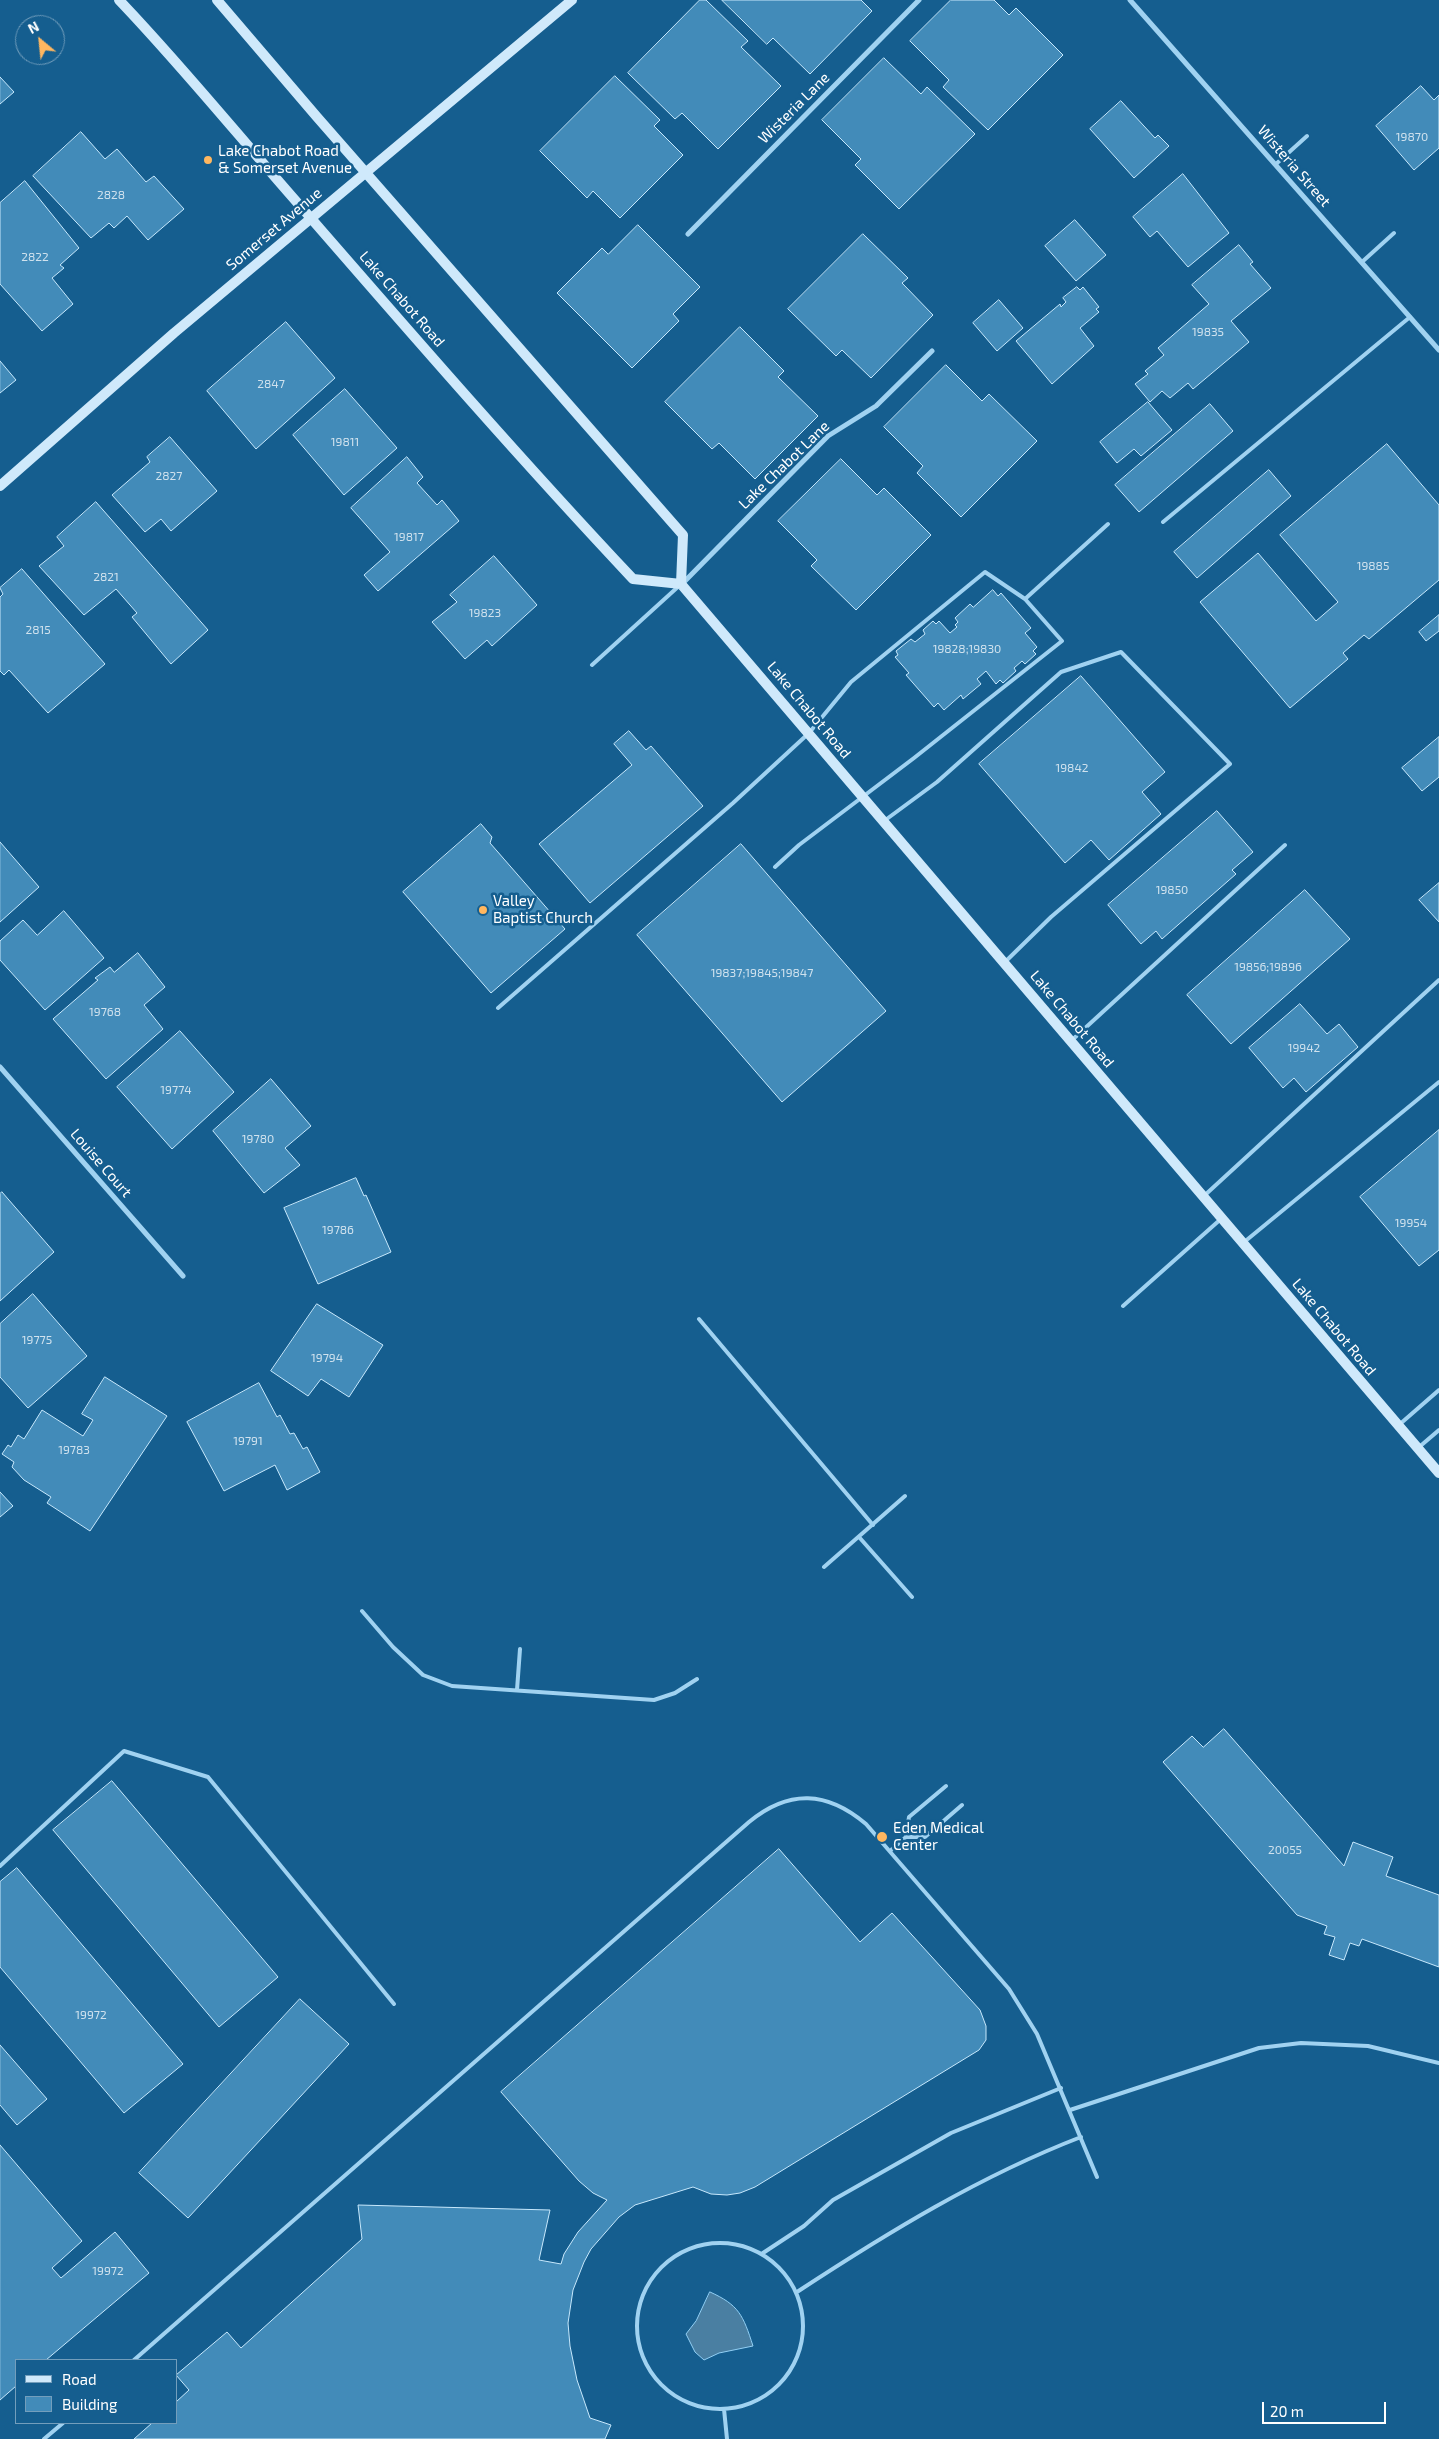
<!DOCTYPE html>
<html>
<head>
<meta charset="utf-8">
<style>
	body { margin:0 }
	#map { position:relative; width:1439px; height:2439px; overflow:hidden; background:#155e8f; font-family:"Exo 2",sans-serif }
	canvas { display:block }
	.legend { position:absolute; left:15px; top:2359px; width:162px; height:65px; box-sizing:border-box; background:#155e8f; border:1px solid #739ebc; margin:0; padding:6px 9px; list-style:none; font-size:15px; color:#fff }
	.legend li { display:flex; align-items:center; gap:10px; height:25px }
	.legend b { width:25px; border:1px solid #739ebc }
	.north { position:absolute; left:15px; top:15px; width:50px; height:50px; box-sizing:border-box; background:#155e8f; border:1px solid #739ebc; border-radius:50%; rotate:332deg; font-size:14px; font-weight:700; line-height:20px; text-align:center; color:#fff }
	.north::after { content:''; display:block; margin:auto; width:18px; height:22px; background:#ffb760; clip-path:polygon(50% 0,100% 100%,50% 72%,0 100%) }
	.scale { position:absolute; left:1262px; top:2402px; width:124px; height:22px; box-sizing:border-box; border:2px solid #fff; border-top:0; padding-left:6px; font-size:15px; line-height:18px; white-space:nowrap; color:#fff; -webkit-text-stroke:4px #155e8f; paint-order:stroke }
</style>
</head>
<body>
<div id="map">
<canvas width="1439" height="2439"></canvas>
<ul class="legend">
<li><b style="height:6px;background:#cfe9fb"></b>Road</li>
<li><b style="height:14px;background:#428bb9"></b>Building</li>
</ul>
<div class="north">N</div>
<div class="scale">20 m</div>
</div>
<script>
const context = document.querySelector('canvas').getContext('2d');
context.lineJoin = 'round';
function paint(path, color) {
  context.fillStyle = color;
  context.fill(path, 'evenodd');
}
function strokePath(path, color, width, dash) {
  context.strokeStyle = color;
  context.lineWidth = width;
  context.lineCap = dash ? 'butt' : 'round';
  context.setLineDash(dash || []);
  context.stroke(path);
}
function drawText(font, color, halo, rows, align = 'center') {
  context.font = font + ' "Exo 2",sans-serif';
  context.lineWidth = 5;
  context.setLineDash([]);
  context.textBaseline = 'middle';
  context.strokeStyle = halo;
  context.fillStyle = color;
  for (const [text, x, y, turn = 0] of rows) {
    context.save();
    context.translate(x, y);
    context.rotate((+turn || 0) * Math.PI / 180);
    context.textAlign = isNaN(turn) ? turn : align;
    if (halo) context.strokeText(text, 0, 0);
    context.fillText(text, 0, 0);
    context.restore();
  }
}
const water = new Path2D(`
	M 710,2292 C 739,2305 743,2315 753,2346 L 719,2353 L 704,2360 L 695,2352 L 686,2334 L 696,2321 Z`);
paint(water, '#4a7fa2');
strokePath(water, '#92cff4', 1);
const building = new Path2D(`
	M 700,0 L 706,0 L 748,41 L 741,47 L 781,86 L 718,149 L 682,113 L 675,119 L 628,73 Z
	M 722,0 L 861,0 L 872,11 L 810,74 L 773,38 L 767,44 Z
	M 951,0 L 994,0 L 1009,15 L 1016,8 L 1063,55 L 988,130 L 943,87 L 949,80 L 910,41 Z
	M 884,58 L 921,94 L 927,87 L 975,134 L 899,209 L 855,165 L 861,159 L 822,120 Z
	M 615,76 L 660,120 L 654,126 L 683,155 L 620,218 L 593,191 L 587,198 L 540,151 Z
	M 0,77 L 14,92 L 0,104 Z
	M 1421,86 L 1434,100 L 1439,95 L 1439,148 L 1414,170 L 1376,126 Z
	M 1121,101 L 1155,138 L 1158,135 L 1169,146 L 1134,178 L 1090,129 Z
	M 81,132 L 105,159 L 117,149 L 146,182 L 154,176 L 184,209 L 148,240 L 127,216 L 114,228 L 109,223 L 91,238 L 33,176 Z
	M 1183,174 L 1229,233 L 1188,267 L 1157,231 L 1150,237 L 1133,217 Z
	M 25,181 L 79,248 L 60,265 L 64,268 L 52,278 L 73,304 L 42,331 L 0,284 L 0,203 Z
	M 1075,220 L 1106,255 L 1076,281 L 1045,246 Z
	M 638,225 L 700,287 L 673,314 L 679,321 L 632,368 L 557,293 L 602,248 L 608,254 Z
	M 863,234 L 908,278 L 902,283 L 933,315 L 871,378 L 842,350 L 836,356 L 788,309 Z
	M 1239,245 L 1253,262 L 1250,264 L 1271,288 L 1231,321 L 1249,342 L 1193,389 L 1188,383 L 1170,398 L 1162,391 L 1150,402 L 1135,384 L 1148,374 L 1145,371 L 1164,355 L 1158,348 L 1209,304 L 1192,285 Z
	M 1077,287 L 1080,290 L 1083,287 L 1099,307 L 1096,309 L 1099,312 L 1080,328 L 1094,346 L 1052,384 L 1016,341 L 1060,304 L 1061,307 L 1066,302 L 1063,298 Z
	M 999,300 L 1023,328 L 997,351 L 973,323 Z
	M 286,322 L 335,378 L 256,449 L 207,391 Z
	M 740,327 L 784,371 L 778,377 L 818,416 L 755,479 L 719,443 L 712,449 L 665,402 Z
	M 0,361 L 16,380 L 0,393 Z
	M 946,365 L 982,401 L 989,394 L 1037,441 L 961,517 L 917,473 L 923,466 L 884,427 Z
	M 345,389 L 397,448 L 344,495 L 293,435 Z
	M 1148,402 L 1172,430 L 1141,456 L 1134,449 L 1117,463 L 1100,442 Z
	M 1210,404 L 1233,431 L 1139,512 L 1115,485 Z
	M 170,437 L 217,491 L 171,531 L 161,519 L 145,532 L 112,495 L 150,462 L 147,457 Z
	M 1387,444 L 1439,505 L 1439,580 L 1369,639 L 1364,635 L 1343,653 L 1348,659 L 1290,708 L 1200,602 L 1258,553 L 1316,621 L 1338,602 L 1280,535 Z
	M 407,457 L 423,477 L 417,483 L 437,505 L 442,500 L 459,521 L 378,591 L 364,575 L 390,552 L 351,508 Z
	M 841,459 L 877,495 L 884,488 L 931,535 L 856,610 L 811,566 L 817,560 L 778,521 Z
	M 1269,470 L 1291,496 L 1197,578 L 1174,552 Z
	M 96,502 L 208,630 L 171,664 L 132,617 L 137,613 L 116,589 L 84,615 L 39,566 L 64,546 L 57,537 Z
	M 494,556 L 537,605 L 492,646 L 487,640 L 465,659 L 432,622 L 457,602 L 450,595 Z
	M 22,569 L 105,664 L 48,713 L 9,670 L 4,675 L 0,671 L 0,597 L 3,594 L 0,588 Z
	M 993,590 L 998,596 L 1001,593 L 1031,628 L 1025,633 L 1037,647 L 1033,651 L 1036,654 L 1025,664 L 1022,661 L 1014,668 L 1016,671 L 1003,683 L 1000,680 L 996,684 L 986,671 L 977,679 L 981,684 L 963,699 L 961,695 L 944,710 L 938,703 L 934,707 L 906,675 L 909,673 L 895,657 L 898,655 L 896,651 L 911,639 L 915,642 L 925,634 L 923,630 L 933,621 L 936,624 L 939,621 L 950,633 L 957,627 L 955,625 L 958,622 L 955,618 L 970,604 L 973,607 Z
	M 1439,615 L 1439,631 L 1426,641 L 1419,632 Z
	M 1081,676 L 1165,772 L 1142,792 L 1161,814 L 1109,860 L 1091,840 L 1065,863 L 979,764 Z
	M 629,731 L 646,750 L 651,746 L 703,806 L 590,903 L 539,844 L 632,765 L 614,744 Z
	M 1439,737 L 1439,777 L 1422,791 L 1402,768 Z
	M 1217,811 L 1253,852 L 1232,870 L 1236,874 L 1162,939 L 1156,931 L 1141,944 L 1108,905 Z
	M 481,824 L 492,837 L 490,843 L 565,929 L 491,993 L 403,892 Z
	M 0,842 L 39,887 L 0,922 Z
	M 741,844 L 886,1011 L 782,1102 L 637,935 Z
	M 1439,883 L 1439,922 L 1419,900 Z
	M 1305,890 L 1350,939 L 1231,1044 L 1187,995 Z
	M 64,911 L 104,958 L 45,1010 L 0,960 L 0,941 L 23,920 L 37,935 Z
	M 138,953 L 165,987 L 144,1005 L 163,1029 L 106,1079 L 53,1019 L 98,980 L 95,978 L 110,967 L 114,972 Z
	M 1300,1004 L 1327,1034 L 1339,1024 L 1358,1047 L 1306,1092 L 1294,1078 L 1283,1088 L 1249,1048 Z
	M 180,1031 L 234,1092 L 172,1149 L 117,1087 Z
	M 271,1079 L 311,1126 L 285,1148 L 300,1165 L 264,1193 L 213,1131 Z
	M 1439,1130 L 1439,1250 L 1419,1266 L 1360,1197 Z
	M 356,1178 L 364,1196 L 366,1195 L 391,1252 L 318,1284 L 284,1208 Z
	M 2,1192 L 54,1252 L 0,1301 L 0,1194 Z
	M 33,1294 L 87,1356 L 28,1408 L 0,1377 L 0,1324 Z
	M 317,1304 L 383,1345 L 349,1397 L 321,1379 L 308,1396 L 271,1371 Z
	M 105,1377 L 167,1416 L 90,1531 L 47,1503 L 51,1497 L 24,1480 L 12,1467 L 14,1462 L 2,1454 L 8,1445 L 11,1447 L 18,1435 L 24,1439 L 42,1410 L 83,1436 L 93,1420 L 82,1414 Z
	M 259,1383 L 277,1417 L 280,1415 L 290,1434 L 294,1433 L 303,1449 L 307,1447 L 320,1472 L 287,1490 L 275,1465 L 224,1491 L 187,1422 Z
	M 0,1492 L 13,1506 L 0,1517 Z
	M 1224,1729 L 1344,1866 L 1353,1842 L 1393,1857 L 1386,1876 L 1439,1895 L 1439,1967 L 1362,1939 L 1359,1946 L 1350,1943 L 1344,1960 L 1329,1955 L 1335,1937 L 1324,1934 L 1327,1926 L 1297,1915 L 1163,1762 L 1192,1736 L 1203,1747 Z
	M 112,1781 L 278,1977 L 219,2027 L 53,1830 Z
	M 779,1849 L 860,1942 L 892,1913 L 980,2010 L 986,2026 L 986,2040 L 979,2050 L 755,2187 L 740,2193 L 727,2195 L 711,2194 L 693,2187 L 635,2205 L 619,2217 L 591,2249 L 584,2262 L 573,2290 L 568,2323 L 570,2346 L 577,2380 L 590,2418 L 611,2425 L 605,2439 L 134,2439 L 152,2423 L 176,2423 L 176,2402 L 189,2390 L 176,2375 L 227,2332 L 241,2348 L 362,2239 L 358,2205 L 550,2210 L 539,2260 L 561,2264 L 564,2254 L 578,2232 L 607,2200 L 593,2193 L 579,2181 L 501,2092 Z
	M 17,1868 L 183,2064 L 124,2113 L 0,1967 L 0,1882 Z
	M 300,1999 L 349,2044 L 188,2218 L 139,2173 Z
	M 0,2045 L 47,2099 L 17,2125 L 0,2105 Z
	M 0,2145 L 82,2241 L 52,2268 L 61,2278 L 115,2232 L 149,2273 L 46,2360 L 16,2360 L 16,2386 L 0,2400 Z`);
paint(building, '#428bb9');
strokePath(building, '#c7e8fc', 1);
strokePath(new Path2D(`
	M 1276,164 L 1307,136
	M 1362,262 L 1394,233
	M 1163,522 L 1410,317
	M 1025,599 L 1108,524
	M 592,665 L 680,585
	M 884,821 L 937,782 L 1061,672 L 1121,652 L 1230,764 L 1051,917 L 1004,963
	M 498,1008 L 733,803 L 809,733 L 851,682 L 985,572 L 1025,599 L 1062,641 L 914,758 L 799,845 L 775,867
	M 1071,1041 L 1285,845
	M 1205,1195 L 1439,980
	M 1243,1243 L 1439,1082
	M 1123,1306 L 1222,1218
	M 699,1319 L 873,1525
	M 1400,1424 L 1439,1390
	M 1418,1448 L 1439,1430
	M 859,1537 L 912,1597
	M 824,1567 L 905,1496
	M 362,1611 L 393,1647 L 423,1675 L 452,1686 L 654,1700 L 675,1693 L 697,1679
	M 517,1690 L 520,1649
	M 906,1837 L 925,1837 L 962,1805
	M 890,1851 L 906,1837 L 909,1817 L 946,1786
	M 0,1866 L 124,1751 L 208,1777 L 394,2004
	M 1070,2110 L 1259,2048 L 1301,2043 L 1368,2046 L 1439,2063
	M637 2326a83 83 0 1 1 166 0a83 83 0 1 1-166 0Z
	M 763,2253 L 804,2226 L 833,2200 L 951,2133 L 1061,2088
	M 797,2292 C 887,2233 980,2176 1081,2137
	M 134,2360 L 749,1822 C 789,1789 827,1791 866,1824 L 1009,1989 L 1037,2034 L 1097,2177
	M 724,2409 L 727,2439
	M 44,2439 L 63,2423`), '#a0d2f1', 4);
strokePath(new Path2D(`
	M 1130,0 L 1439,350
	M 688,234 L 919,0
	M 682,584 L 828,436 L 876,406 L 932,351
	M 0,1067 L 183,1276`), '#a0d2f1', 5);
strokePath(new Path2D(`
	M 119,0 C 185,69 245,144 309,216 C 415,338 522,461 633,579 L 681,584
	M 217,0 L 317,117 L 683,535 L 681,584 L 1439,1473
	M 0,486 L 174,333 L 572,0`), '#cfe9fb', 10);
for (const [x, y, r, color] of [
	[208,160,5,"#ffb760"],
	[483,910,5,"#ffb760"],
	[882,1837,6,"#ffb760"]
]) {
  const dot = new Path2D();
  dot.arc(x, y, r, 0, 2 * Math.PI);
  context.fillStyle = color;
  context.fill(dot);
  strokePath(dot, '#155e8f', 2);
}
drawText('12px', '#d0e2ee', null, [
	["19870",1412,137],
	["2828",111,195],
	["2822",35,257],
	["19835",1208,332],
	["2847",271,384],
	["19811",345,442],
	["2827",169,476],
	["19817",409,537],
	["19885",1373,566],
	["2821",106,577],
	["19823",485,613],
	["2815",38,630],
	["19828;19830",967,649],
	["19842",1072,768],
	["19850",1172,890],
	["19856;19896",1268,967],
	["19837;19845;19847",762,973],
	["19768",105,1012],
	["19942",1304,1048],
	["19774",176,1090],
	["19780",258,1139],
	["19954",1411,1223],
	["19786",338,1230],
	["19775",37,1340],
	["19794",327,1358],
	["19791",248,1441],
	["19783",74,1450],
	["20055",1285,1850],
	["19972",91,2015],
	["19972",108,2271]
]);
drawText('15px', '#fff', '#155e8f', [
	["Wisteria Lane",794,108,-45],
	["Wisteria Street",1294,166,49],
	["Somerset Avenue",274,229,-40],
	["Lake Chabot Road",402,299,49],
	["Lake Chabot Lane",784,465,-44],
	["Lake Chabot Road",809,710,50],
	["Lake Chabot Road",1072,1019,50],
	["Louise Court",101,1163,49],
	["Lake Chabot Road",1334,1327,50]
]);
drawText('15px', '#fff', '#155e8f', [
	["Lake Chabot Road",218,151],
	["& Somerset Avenue",218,168],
	["Valley",493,901],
	["Baptist Church",493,918],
	["Eden Medical",893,1828],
	["Center",893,1845]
], 'left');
</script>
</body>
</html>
